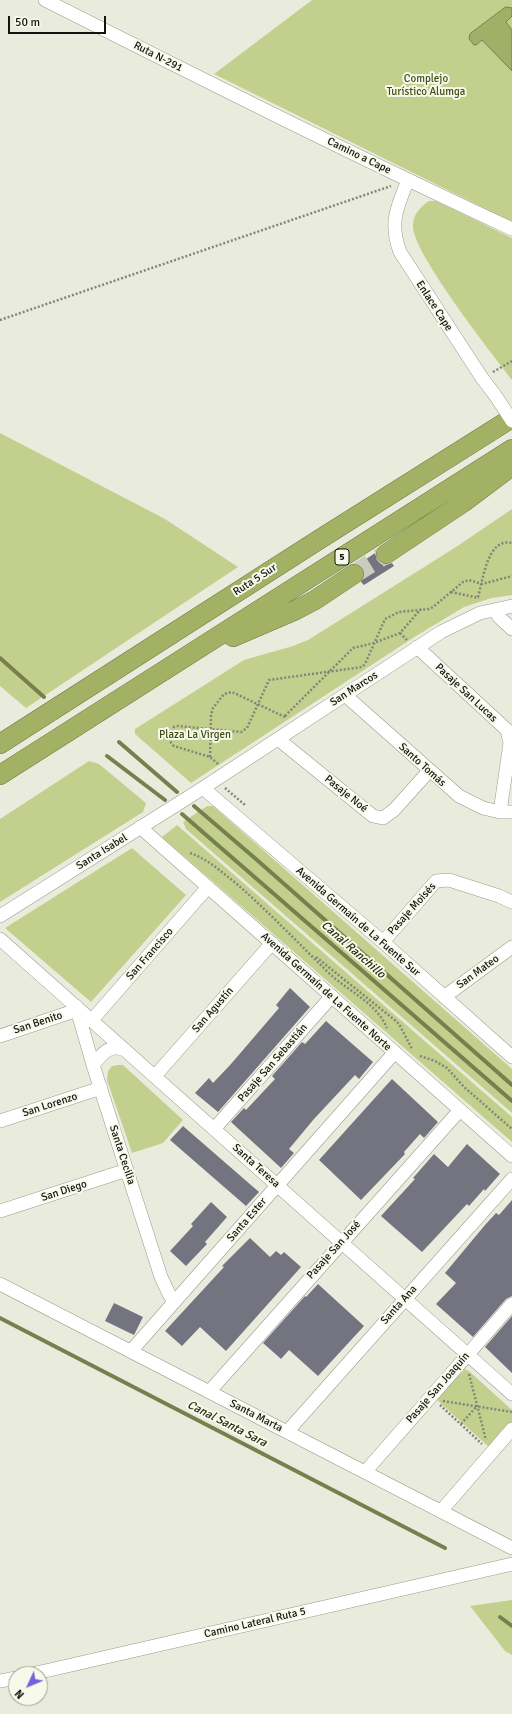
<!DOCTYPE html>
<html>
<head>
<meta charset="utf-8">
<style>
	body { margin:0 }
	#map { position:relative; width:512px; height:1714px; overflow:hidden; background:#e9ecdd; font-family:Signika,sans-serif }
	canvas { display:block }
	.north { position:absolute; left:8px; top:1666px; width:40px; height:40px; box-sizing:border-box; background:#f6faeb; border:1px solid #9b9e93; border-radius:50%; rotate:226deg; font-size:11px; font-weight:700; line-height:16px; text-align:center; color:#13140f }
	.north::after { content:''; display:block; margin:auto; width:14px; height:18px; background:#7860db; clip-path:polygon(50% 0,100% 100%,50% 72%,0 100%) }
	.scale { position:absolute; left:8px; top:16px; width:98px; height:18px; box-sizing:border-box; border:2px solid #13140f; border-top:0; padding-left:5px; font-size:12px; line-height:14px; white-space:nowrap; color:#13140f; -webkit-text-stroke:3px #f6faeb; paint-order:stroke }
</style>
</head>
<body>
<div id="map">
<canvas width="512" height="1714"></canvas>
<div class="north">N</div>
<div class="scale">50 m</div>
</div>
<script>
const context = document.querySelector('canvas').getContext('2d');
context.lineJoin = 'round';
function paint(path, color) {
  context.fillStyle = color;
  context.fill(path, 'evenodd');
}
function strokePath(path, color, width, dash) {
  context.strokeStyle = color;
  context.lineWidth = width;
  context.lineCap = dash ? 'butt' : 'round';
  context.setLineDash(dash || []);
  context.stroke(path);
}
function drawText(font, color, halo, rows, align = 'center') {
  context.font = font + ' Signika,sans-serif';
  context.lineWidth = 4;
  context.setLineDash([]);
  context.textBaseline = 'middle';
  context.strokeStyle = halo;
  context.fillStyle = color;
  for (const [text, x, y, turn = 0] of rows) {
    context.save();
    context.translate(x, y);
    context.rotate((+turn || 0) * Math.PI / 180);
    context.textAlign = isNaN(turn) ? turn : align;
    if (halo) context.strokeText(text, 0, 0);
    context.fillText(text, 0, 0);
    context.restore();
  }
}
paint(new Path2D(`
	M 312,0 L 512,0 L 512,222 L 214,74 Z
	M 429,201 L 436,201 L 512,238 L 512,380 C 492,354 412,252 413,226 C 413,214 420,207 429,201 Z
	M 0,433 L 165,519 L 238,567 L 26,708 L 0,686 Z
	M 512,509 L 512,595 L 492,598 L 464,607 L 416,636 L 191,783 L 135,734 L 135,729 L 244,660 L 293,646 L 308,640 L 456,547 Z
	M 89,761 L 99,764 L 146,803 L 143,812 L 0,902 L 0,819 Z
	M 207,806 L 213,806 L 512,1069 L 512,1113 L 186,829 L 183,822 Z
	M 177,825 L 512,1117 L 512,1142 L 162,837 Z
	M 132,848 L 186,895 L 91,1002 L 5,928 Z
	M 118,1065 L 123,1065 L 183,1120 L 163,1143 L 132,1153 L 107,1080 L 108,1071 L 112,1066 Z
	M 465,1369 L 470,1372 L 512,1410 L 512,1423 L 490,1448 L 436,1399 Z
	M 512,1600 L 512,1655 L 505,1651 L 470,1606 Z`), '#c3d08d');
const water = new Path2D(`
	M 506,7 L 512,8 L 512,16 L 506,22 L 512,30 L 512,71 L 482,40 L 476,45 L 474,45 L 469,39 L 470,34 Z`);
paint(water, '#a2af67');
strokePath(water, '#77804d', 1);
strokePath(new Path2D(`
	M 0,658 L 44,697
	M 119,742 L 177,792
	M 107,756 L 165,800
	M 194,806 L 257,860 L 512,1085
	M 182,814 L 512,1101
	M 0,1318 L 445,1548
	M 500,1617 L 512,1626`), '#77804d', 4);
paint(new Path2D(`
	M 375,553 L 377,560 L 381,564 L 386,565 L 392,563 L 394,566 L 364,585 L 361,582 L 365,573 L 363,568 L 359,564 Z
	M 290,988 L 310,1007 L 218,1112 L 195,1093 L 209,1078 L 213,1083 L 231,1064 L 279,1008 L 276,1005 Z
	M 326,1021 L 373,1062 L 359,1079 L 355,1075 L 314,1119 L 289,1149 L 294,1153 L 281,1168 L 231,1122 L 244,1108 L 246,1110 L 275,1079 L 272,1076 L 302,1042 L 305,1044 Z
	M 392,1079 L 438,1122 L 424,1138 L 420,1134 L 404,1152 L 405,1154 L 361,1200 L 319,1160 Z
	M 183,1126 L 259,1192 L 246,1206 L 170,1140 Z
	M 467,1144 L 500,1174 L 485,1191 L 484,1189 L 469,1206 L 467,1204 L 422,1252 L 381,1216 L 415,1179 L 413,1178 L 434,1154 L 448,1167 Z
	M 512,1200 L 512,1296 L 506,1299 L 473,1337 L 436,1304 L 456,1283 L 445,1273 L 485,1225 L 496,1213 L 499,1215 Z
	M 211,1202 L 227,1217 L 205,1242 L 207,1244 L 186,1266 L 170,1251 L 193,1226 L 191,1224 Z
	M 250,1238 L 270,1257 L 276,1251 L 281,1255 L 284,1252 L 301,1267 L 226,1351 L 200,1327 L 182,1346 L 165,1331 L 212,1280 L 224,1267 L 222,1266 Z
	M 318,1284 L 364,1326 L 318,1376 L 289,1350 L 281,1359 L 263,1343 L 305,1296 L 306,1297 Z
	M 114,1303 L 143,1317 L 134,1335 L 105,1321 Z
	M 512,1316 L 512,1373 L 485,1347 Z`), '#747481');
strokePath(new Path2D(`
	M 354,574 L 386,554`), '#c9ccbe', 19, [19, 10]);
const minor = new Path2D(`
	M 45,0 C 200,78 355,156 512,229
	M 408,180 C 397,207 389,223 400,252 L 482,378 L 495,395
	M 495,610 L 499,617 L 512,629
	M 417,647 L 507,730 L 510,743 L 500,812
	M 345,695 L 459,796 L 483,808 L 500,812 L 512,812
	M 278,739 L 373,816 L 383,818 L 394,810 L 429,771
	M 203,788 L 383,942 L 512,1057
	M 140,827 L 512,1156
	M 0,916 L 203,788 L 441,632 L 480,613 L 512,606
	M 0,939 L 512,1394
	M 383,942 L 436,881 L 449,880 L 499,896 L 512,902
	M 444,997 L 512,947
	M 76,1006 L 93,1065 L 161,1277 L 169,1294 L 174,1302
	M 92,1020 L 208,887
	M 0,1036 L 77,1010
	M 93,1065 C 102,1054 110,1043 125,1050
	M 155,1076 L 272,943
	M 0,1121 L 101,1088
	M 214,1129 L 332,996
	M 0,1211 L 127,1170
	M 0,1284 L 512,1548
	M 131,1351 L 395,1052
	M 209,1392 L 460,1110
	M 287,1432 L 512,1179
	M 365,1472 L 512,1304
	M 441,1511 L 512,1429
	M 32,1674 L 512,1564
	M 0,1681 L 16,1678`);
const highway = new Path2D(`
	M 386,554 L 464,502 L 512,466
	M 233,637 L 296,610 L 315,600 L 354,574
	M 0,744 L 320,539 L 512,418
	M 0,775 L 512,449`);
strokePath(minor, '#989b8d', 14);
strokePath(highway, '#717a46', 20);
strokePath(new Path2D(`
	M 0,320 L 391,186
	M 493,372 L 512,361
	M 451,592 L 479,598
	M 478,597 C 483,581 487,537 512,543
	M 400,633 L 407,640
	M 285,716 L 353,648 L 374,643 L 400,633 L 421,609
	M 210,757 L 211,715 L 213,708 L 224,694 L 232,692 L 285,717
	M 218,764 L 210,757 L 174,746 C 167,740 171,735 174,727 L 178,726 L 241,732 L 247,728 L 269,680 L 362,667 L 365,664 L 385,619 L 399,612 L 429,609 L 433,607 L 463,582 L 469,580 L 482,584 L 512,576
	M 225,788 L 245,805
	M 190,853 C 208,859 223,873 238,885 C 270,913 299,944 330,974 C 349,992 376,1002 387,1028
	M 316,957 L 396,1021 L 399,1024 L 412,1049
	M 420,1056 L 435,1061 L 447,1068 L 464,1087 L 512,1129
	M 469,1374 L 486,1440
	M 443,1401 L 512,1412
	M 440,1405 L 482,1444
	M 461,1424 L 477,1406`), '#83857b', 2.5, [2, 2]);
strokePath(minor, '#fff', 13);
strokePath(highway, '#a3b164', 19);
const minorBridge = new Path2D(`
	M 495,395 L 512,421`);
strokePath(minorBridge, '#989b8d', 14, []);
strokePath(minorBridge, '#fff', 13);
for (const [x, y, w] of [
	[342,557,14]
]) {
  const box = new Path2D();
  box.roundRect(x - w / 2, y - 8, w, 16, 3);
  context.fillStyle = '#f6faeb';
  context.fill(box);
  strokePath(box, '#13140f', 1);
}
drawText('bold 10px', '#13140f', null, [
	["5",342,557]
]);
drawText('11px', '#13140f', '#f6faeb', [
	["Ruta N-291",158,57,27],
	["Camino a Cape",359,156,26],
	["Enlace Cape",434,306,57],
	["Ruta 5 Sur",255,580,-33],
	["San Marcos",354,689,-33],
	["Pasaje San Lucas",466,693,43],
	["Santo Tomás",422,765,42],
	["Pasaje Noé",346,794,39],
	["Santa Isabel",102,852,-32],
	["Pasaje Moisés",412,909,-48],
	["Avenida Germaín de La Fuente Sur",358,922,41],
	["San Francisco",150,954,-49],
	["San Mateo",478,972,-36],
	["Avenida Germaín de La Fuente Norte",326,992,42],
	["San Agustín",213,1010,-49],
	["San Benito",38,1023,-18],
	["Pasaje San Sebastián",273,1063,-49],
	["San Lorenzo",50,1105,-18],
	["Santa Cecilia",122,1155,72],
	["Santa Teresa",256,1166,42],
	["San Diego",64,1191,-18],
	["Santa Ester",247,1220,-49],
	["Pasaje San José",334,1250,-48],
	["Santa Ana",399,1305,-48],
	["Pasaje San Joaquín",438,1388,-49],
	["Santa Marta",256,1416,27],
	["Camino Lateral Ruta 5",255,1623,-13]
]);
drawText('11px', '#444c17', '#f6faeb', [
	["Complejo",426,79],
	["Turístico Alumga",426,92],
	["Plaza La Virgen",195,735]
]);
drawText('italic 12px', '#2a2f0f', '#f6faeb', [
	["Canal Ranchillo",353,950,41],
	["Canal Santa Sara",227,1424,27]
]);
</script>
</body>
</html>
